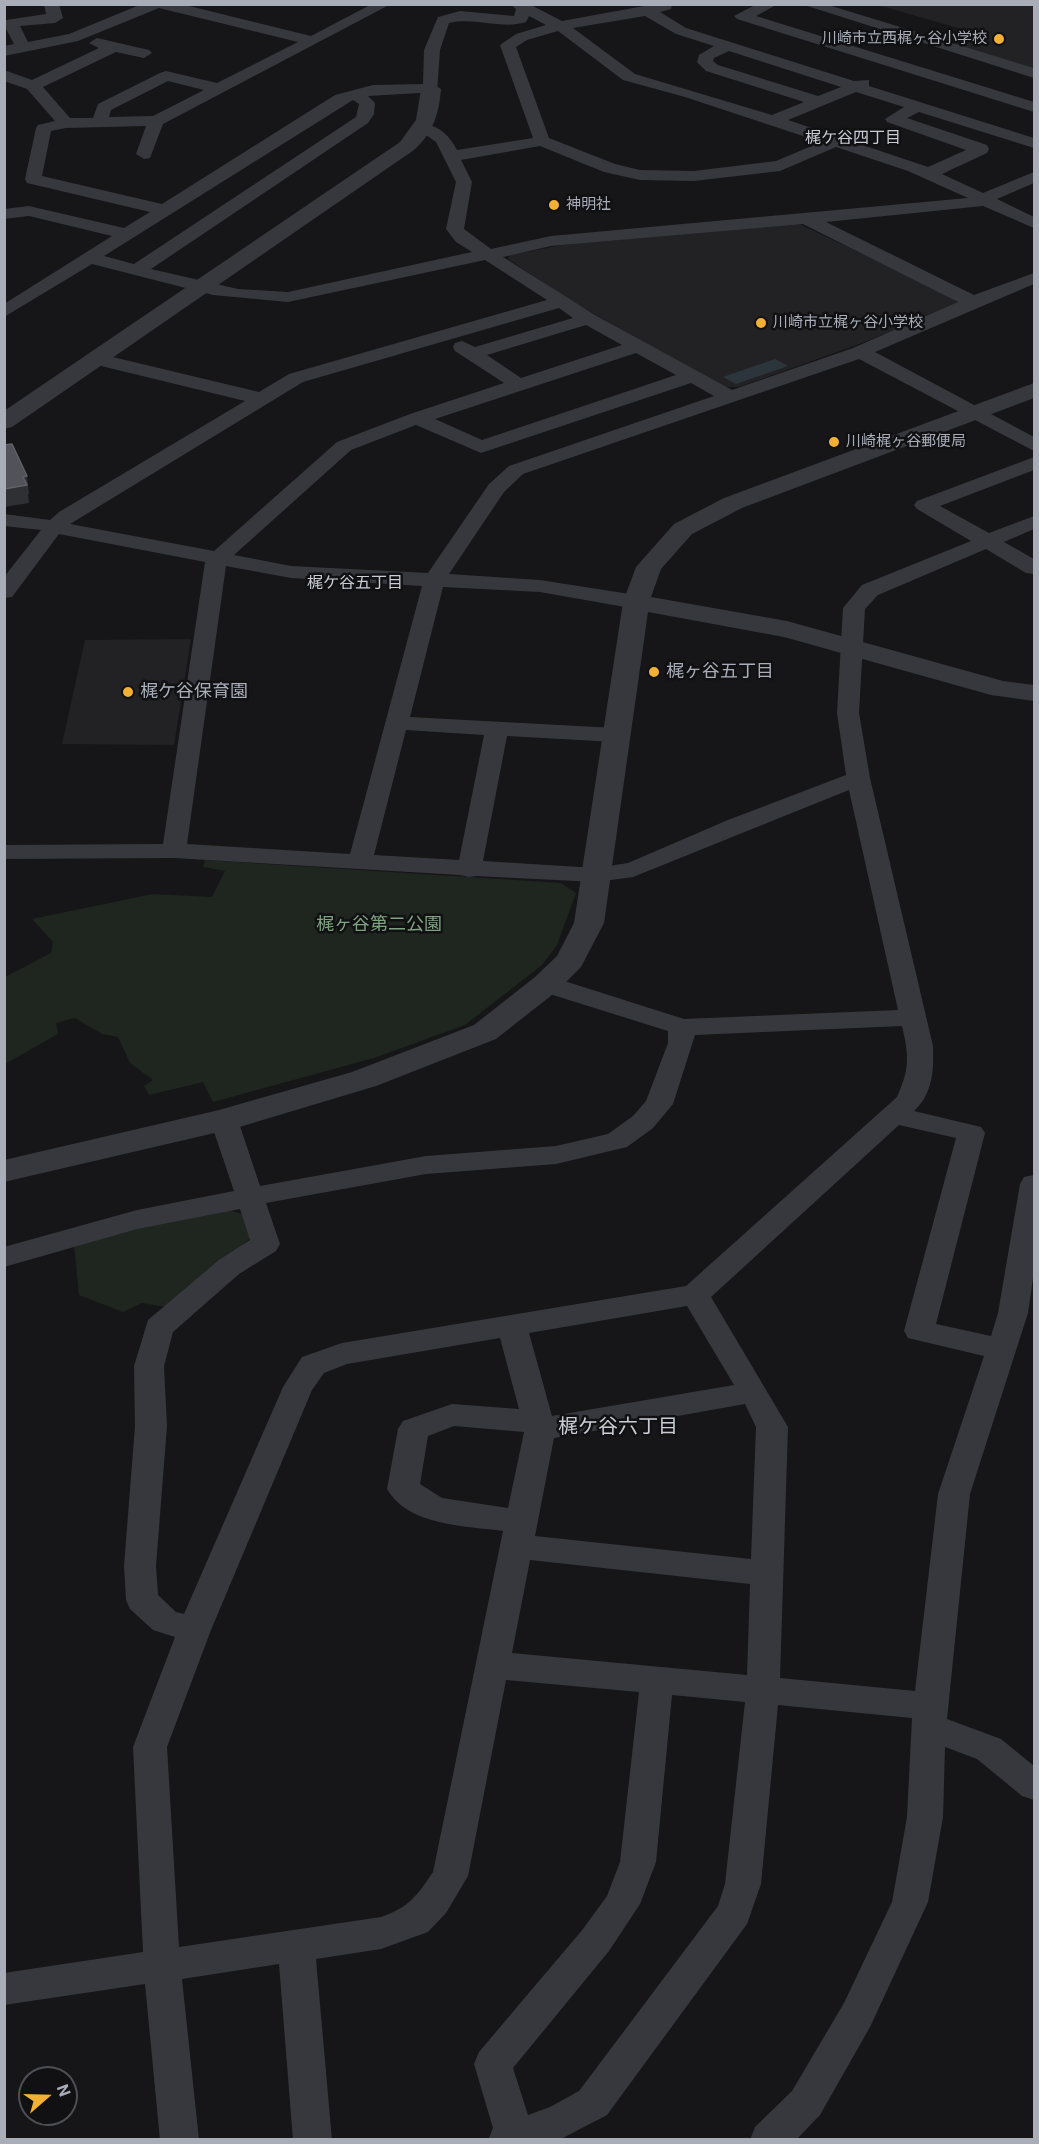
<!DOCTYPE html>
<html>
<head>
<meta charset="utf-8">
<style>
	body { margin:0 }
	#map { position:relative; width:1039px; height:2144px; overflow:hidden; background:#161618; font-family:Roboto,sans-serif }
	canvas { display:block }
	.frame { position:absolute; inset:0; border:6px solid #a8adb8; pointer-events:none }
	.north { position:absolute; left:18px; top:2066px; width:60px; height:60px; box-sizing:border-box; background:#111113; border:2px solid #4d4f55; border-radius:50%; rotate:70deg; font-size:16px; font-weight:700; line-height:24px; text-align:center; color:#a8adb8 }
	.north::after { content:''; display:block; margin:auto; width:21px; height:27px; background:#f2b134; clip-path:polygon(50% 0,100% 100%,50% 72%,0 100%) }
</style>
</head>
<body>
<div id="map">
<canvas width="1039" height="2144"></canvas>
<div class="frame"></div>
<div class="north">N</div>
</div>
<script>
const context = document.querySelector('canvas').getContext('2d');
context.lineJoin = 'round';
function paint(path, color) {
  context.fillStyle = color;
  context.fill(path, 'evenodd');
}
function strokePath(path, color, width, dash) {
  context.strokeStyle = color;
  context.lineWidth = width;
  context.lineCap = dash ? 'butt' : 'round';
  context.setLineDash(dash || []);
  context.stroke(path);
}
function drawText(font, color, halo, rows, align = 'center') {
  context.font = font + ' Roboto,"Noto Sans JP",sans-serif';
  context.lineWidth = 5;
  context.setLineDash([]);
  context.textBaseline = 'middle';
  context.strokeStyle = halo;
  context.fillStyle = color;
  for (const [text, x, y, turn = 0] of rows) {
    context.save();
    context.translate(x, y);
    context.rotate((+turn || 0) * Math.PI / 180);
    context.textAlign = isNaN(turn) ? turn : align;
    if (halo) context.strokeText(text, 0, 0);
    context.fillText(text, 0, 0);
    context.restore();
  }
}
paint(new Path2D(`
	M 878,5 L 1034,5 L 1034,68 L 953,44 L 975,33 Z
	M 797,223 L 949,295 L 958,304 L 862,343 L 739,387 L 722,387 L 565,297 L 508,259 L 510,255 L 563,245 Z
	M 191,639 L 174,745 L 62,744 L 85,640 Z`), '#222225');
paint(new Path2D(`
	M 205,860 L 561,883 L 576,893 L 557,945 L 542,965 L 465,1025 L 374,1058 L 213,1102 L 203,1082 L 149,1095 L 144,1086 L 153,1080 L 130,1063 L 118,1037 L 102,1034 L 75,1018 L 56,1023 L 58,1034 L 5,1064 L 5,977 L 51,953 L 53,942 L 32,919 L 153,894 L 212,897 L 225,871 L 203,867 Z
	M 228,1210 L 242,1214 L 252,1237 L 166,1307 L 142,1303 L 123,1312 L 79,1295 L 74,1245 L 122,1230 Z`), '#1e261f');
paint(new Path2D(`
	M 775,359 L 788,366 L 736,384 L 723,377 Z`), '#2c353c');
paint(new Path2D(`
	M 44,4 L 59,4 L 63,18 L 55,23 L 20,26 L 28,42 L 69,34 L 142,4 L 181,4 L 311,36 L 372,4 L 391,4 L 163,124 L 150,158 L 144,159 L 136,154 L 146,126 L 66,128 L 51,131 L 42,176 L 162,204 L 335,95 L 373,85 L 423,84 L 424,50 L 438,17 L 460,11 L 514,16 L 516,9 L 510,4 L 529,4 L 562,21 L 655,4 L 672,4 L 671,9 L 660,12 L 686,28 L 854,81 L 869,80 L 869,86 L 1034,138 L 1034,148 L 919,112 L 907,118 L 987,145 L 989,149 L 987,153 L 942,174 L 983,193 L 1034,172 L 1034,183 L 997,199 L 1034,217 L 1034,228 L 983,206 L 826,222 L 974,295 L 1034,273 L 1034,284 L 875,352 L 1034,437 L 1034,451 L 859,359 L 523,474 L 504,492 L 449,574 L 540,580 L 636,595 L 644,597 L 647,602 L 644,607 L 636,609 L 540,592 L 443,587 L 410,717 L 615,728 L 623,730 L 627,735 L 623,740 L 615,742 L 507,736 L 483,861 L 596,868 L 628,863 L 728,820 L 846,775 L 837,713 L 843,608 L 862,585 L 971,541 L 917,509 L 914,505 L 917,501 L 1034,457 L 1034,470 L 940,506 L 989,533 L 1034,516 L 1034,529 L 1004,542 L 1034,559 L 1034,574 L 1026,573 L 986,549 L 878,595 L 865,609 L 859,713 L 870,778 L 933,1046 C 934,1069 933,1094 914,1111 L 981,1127 L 985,1133 L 936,1324 L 991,1336 L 998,1313 L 1020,1184 L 1024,1177 L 1034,1175 L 1034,1271 L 1028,1313 L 970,1494 L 947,1719 L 1001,1739 L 1034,1766 L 1034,1800 L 1022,1796 L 977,1759 L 945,1747 L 943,1817 L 928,1902 L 870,2027 L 820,2115 L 796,2140 L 750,2140 L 755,2127 L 792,2091 L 844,2003 L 892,1902 L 907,1817 L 912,1718 L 778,1705 L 761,1884 L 747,1924 L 607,2115 L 559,2140 L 488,2140 L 493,2128 L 474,2064 L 479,2052 L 583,1929 L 607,1896 L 620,1862 L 639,1692 L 506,1680 L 468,1876 L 446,1913 L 428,1932 L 381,1949 L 316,1959 L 332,2140 L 293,2140 L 279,1964 L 182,1979 L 199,2140 L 160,2140 L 145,1984 L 4,2005 L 4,1973 L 143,1952 L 133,1747 L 175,1637 L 153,1630 L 130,1609 L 126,1600 L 124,1566 L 135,1426 L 134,1366 L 148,1320 L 219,1260 L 250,1240 L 240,1209 L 137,1229 L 4,1267 L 4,1247 L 137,1210 L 234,1191 L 210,1120 L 214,1114 L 224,1111 L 234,1114 L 238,1120 L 260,1186 L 426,1156 L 556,1146 L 608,1134 L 633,1116 L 646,1101 L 668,1043 L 668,1031 L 537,990 L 533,984 L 537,978 L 546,976 L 555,978 L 684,1019 L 898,1010 L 849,790 L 633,877 L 596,882 L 476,876 L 469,877 L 460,875 L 174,858 L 4,859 L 4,845 L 163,844 L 205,562 L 59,534 L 12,597 L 4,598 L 4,577 L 41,530 L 4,526 L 4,514 L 50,520 L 59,512 L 245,401 L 89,363 L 87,359 L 89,355 L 96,353 L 259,392 L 289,374 L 547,300 L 485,260 L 288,302 L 213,295 L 92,264 L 4,317 L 4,304 L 112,236 L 29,216 L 4,219 L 4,209 L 29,206 L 124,228 L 150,212 L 27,183 L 25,179 L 36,128 L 38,125 L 55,121 L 27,89 L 4,81 L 4,70 L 32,80 L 99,48 L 89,43 L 97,38 L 149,50 L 152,53 L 144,58 L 116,52 L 43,87 L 70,118 L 93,118 L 98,104 L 160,73 L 166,71 L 217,83 L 298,42 L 159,8 L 78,41 L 4,56 L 4,46 L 14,44 L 4,25 L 6,20 L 46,14 ZM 529,16 L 546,25 L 516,34 L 500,45 L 533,138 L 457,150 C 450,136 440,127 424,123 L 416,128 L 436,142 L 456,182 L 446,229 L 456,242 L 472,252 L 288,292 L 238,289 L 151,269 L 368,123 L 374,114 L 375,103 L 368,96 L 437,92 L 440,50 L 449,23 C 475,17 502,30 526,22 ZM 645,16 L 676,34 L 714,46 L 699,55 L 697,62 L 706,71 L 804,102 L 772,115 L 635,74 L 573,28 ZM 558,31 L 623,80 L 685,97 L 821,142 L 776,161 L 694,171 L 640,170 L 615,164 L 549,138 L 516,47 L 527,40 ZM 729,51 L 841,87 L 818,96 L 718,65 L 713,61 L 714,58 ZM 168,81 L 204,90 L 153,116 L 109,117 L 111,110 ZM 856,92 L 904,107 L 885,119 L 887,122 L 966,150 L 928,167 L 788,120 ZM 353,100 L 359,104 L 356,117 L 134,264 L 104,256 ZM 540,146 L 604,172 L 640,180 L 694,181 L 780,171 L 836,147 L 908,171 L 968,198 L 551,236 L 491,249 L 464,229 L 472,182 L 461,160 ZM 803,224 L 958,302 L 853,348 L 732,390 L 595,315 L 503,257 L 551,246 ZM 559,308 L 573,318 L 475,347 L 462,341 L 455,343 L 453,347 L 455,351 L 504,383 L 410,414 L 337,442 L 214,551 L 70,524 L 303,382 ZM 586,325 L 622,345 L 521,378 L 487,355 ZM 636,353 L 676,375 L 482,440 L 435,419 ZM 691,383 L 714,396 L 509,466 L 489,484 L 428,573 L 291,566 L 234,555 L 351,450 L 416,425 L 481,453 ZM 226,566 L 291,578 L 422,586 L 350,854 L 187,844 ZM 406,730 L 484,735 L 459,860 L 374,855 ZM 902,1026 C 909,1056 910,1068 897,1097 L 686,1286 L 342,1343 L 302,1357 L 283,1387 L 184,1614 L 176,1612 L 158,1595 L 156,1566 L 167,1426 L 164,1366 L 173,1332 L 239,1274 L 276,1251 L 280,1244 L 266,1203 L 426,1174 L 556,1164 L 627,1147 L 653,1128 L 673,1104 L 695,1035 ZM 899,1125 L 956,1138 L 904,1331 L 908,1338 L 984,1356 L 938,1494 L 915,1691 L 780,1678 L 788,1427 L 711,1297 ZM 687,1306 L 734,1385 L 552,1416 L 529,1333 ZM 500,1338 L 519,1409 L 452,1404 L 403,1421 L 398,1429 L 387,1489 C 408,1526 466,1526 503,1531 L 433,1872 C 417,1896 408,1908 381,1917 L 179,1947 L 167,1747 L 211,1630 L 312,1390 L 324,1373 L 347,1364 ZM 745,1404 L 756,1427 L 751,1559 L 535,1536 L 554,1438 ZM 454,1426 L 524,1432 L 508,1508 L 442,1498 L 420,1484 L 428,1436 ZM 530,1560 L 750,1584 L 747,1675 L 512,1653 ZM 672,1695 L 745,1702 L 725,1884 L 718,1906 L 579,2091 L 550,2107 L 528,2115 L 513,2068 L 609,1951 L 640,1904 L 656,1862 Z
	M 757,4 L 778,4 L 756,16 L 1034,102 L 1034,112 L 737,19 L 734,16 Z
	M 801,4 L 825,4 L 1034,68 L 1034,78 Z`), '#37383d');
paint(new Path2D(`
	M 431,83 L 441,89 C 439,114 433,133 414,150 L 12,427 L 4,429 L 4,411 L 400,142 L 416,120 L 421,89 Z
	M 1034,383 L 1034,398 L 742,508 L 692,534 L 661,569 L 651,597 L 787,621 L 1003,681 L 1034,685 L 1034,701 L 991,695 L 784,637 L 648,612 L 604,923 L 581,967 L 557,991 L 496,1039 L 376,1086 L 236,1128 L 4,1182 L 4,1160 L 219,1110 L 352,1072 L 474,1025 L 535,977 L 557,956 L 574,923 L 623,602 L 636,567 L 674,524 L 724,498 Z`), '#37383d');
paint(new Path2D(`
	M 27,476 L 29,494 L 28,494 L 29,503 L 4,507 L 4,489 L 23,477 Z`), '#2f3033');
const building = new Path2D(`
	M 12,444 L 27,476 L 23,477 L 27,485 L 4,489 L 4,445 Z`);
paint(building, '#525359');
strokePath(building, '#5f6168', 1.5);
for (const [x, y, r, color] of [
	[999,39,6,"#f2b134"],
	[554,205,6,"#f2b134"],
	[761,323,6,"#f2b134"],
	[834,442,6,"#f2b134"],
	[654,672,6,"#f2b134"],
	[128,692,6,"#f2b134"]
]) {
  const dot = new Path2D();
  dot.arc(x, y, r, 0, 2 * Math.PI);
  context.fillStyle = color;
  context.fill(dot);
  strokePath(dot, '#111113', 2);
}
drawText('15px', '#a8adb8', '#111113', [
	["川崎市立西梶ヶ谷小学校",987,39,"right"],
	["神明社",566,205],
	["川崎市立梶ヶ谷小学校",773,323],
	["川崎梶ヶ谷郵便局",846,442]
], 'left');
drawText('16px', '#c9ccd4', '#111113', [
	["梶ケ谷四丁目",853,139],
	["梶ケ谷五丁目",355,584]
]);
drawText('18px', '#a8adb8', '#111113', [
	["梶ヶ谷五丁目",666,672],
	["梶ケ谷保育園",140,692]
], 'left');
drawText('18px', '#7fa381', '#111113', [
	["梶ヶ谷第二公園",379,925]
]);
drawText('20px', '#c9ccd4', '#111113', [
	["梶ケ谷六丁目",618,1428]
]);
</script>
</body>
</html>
